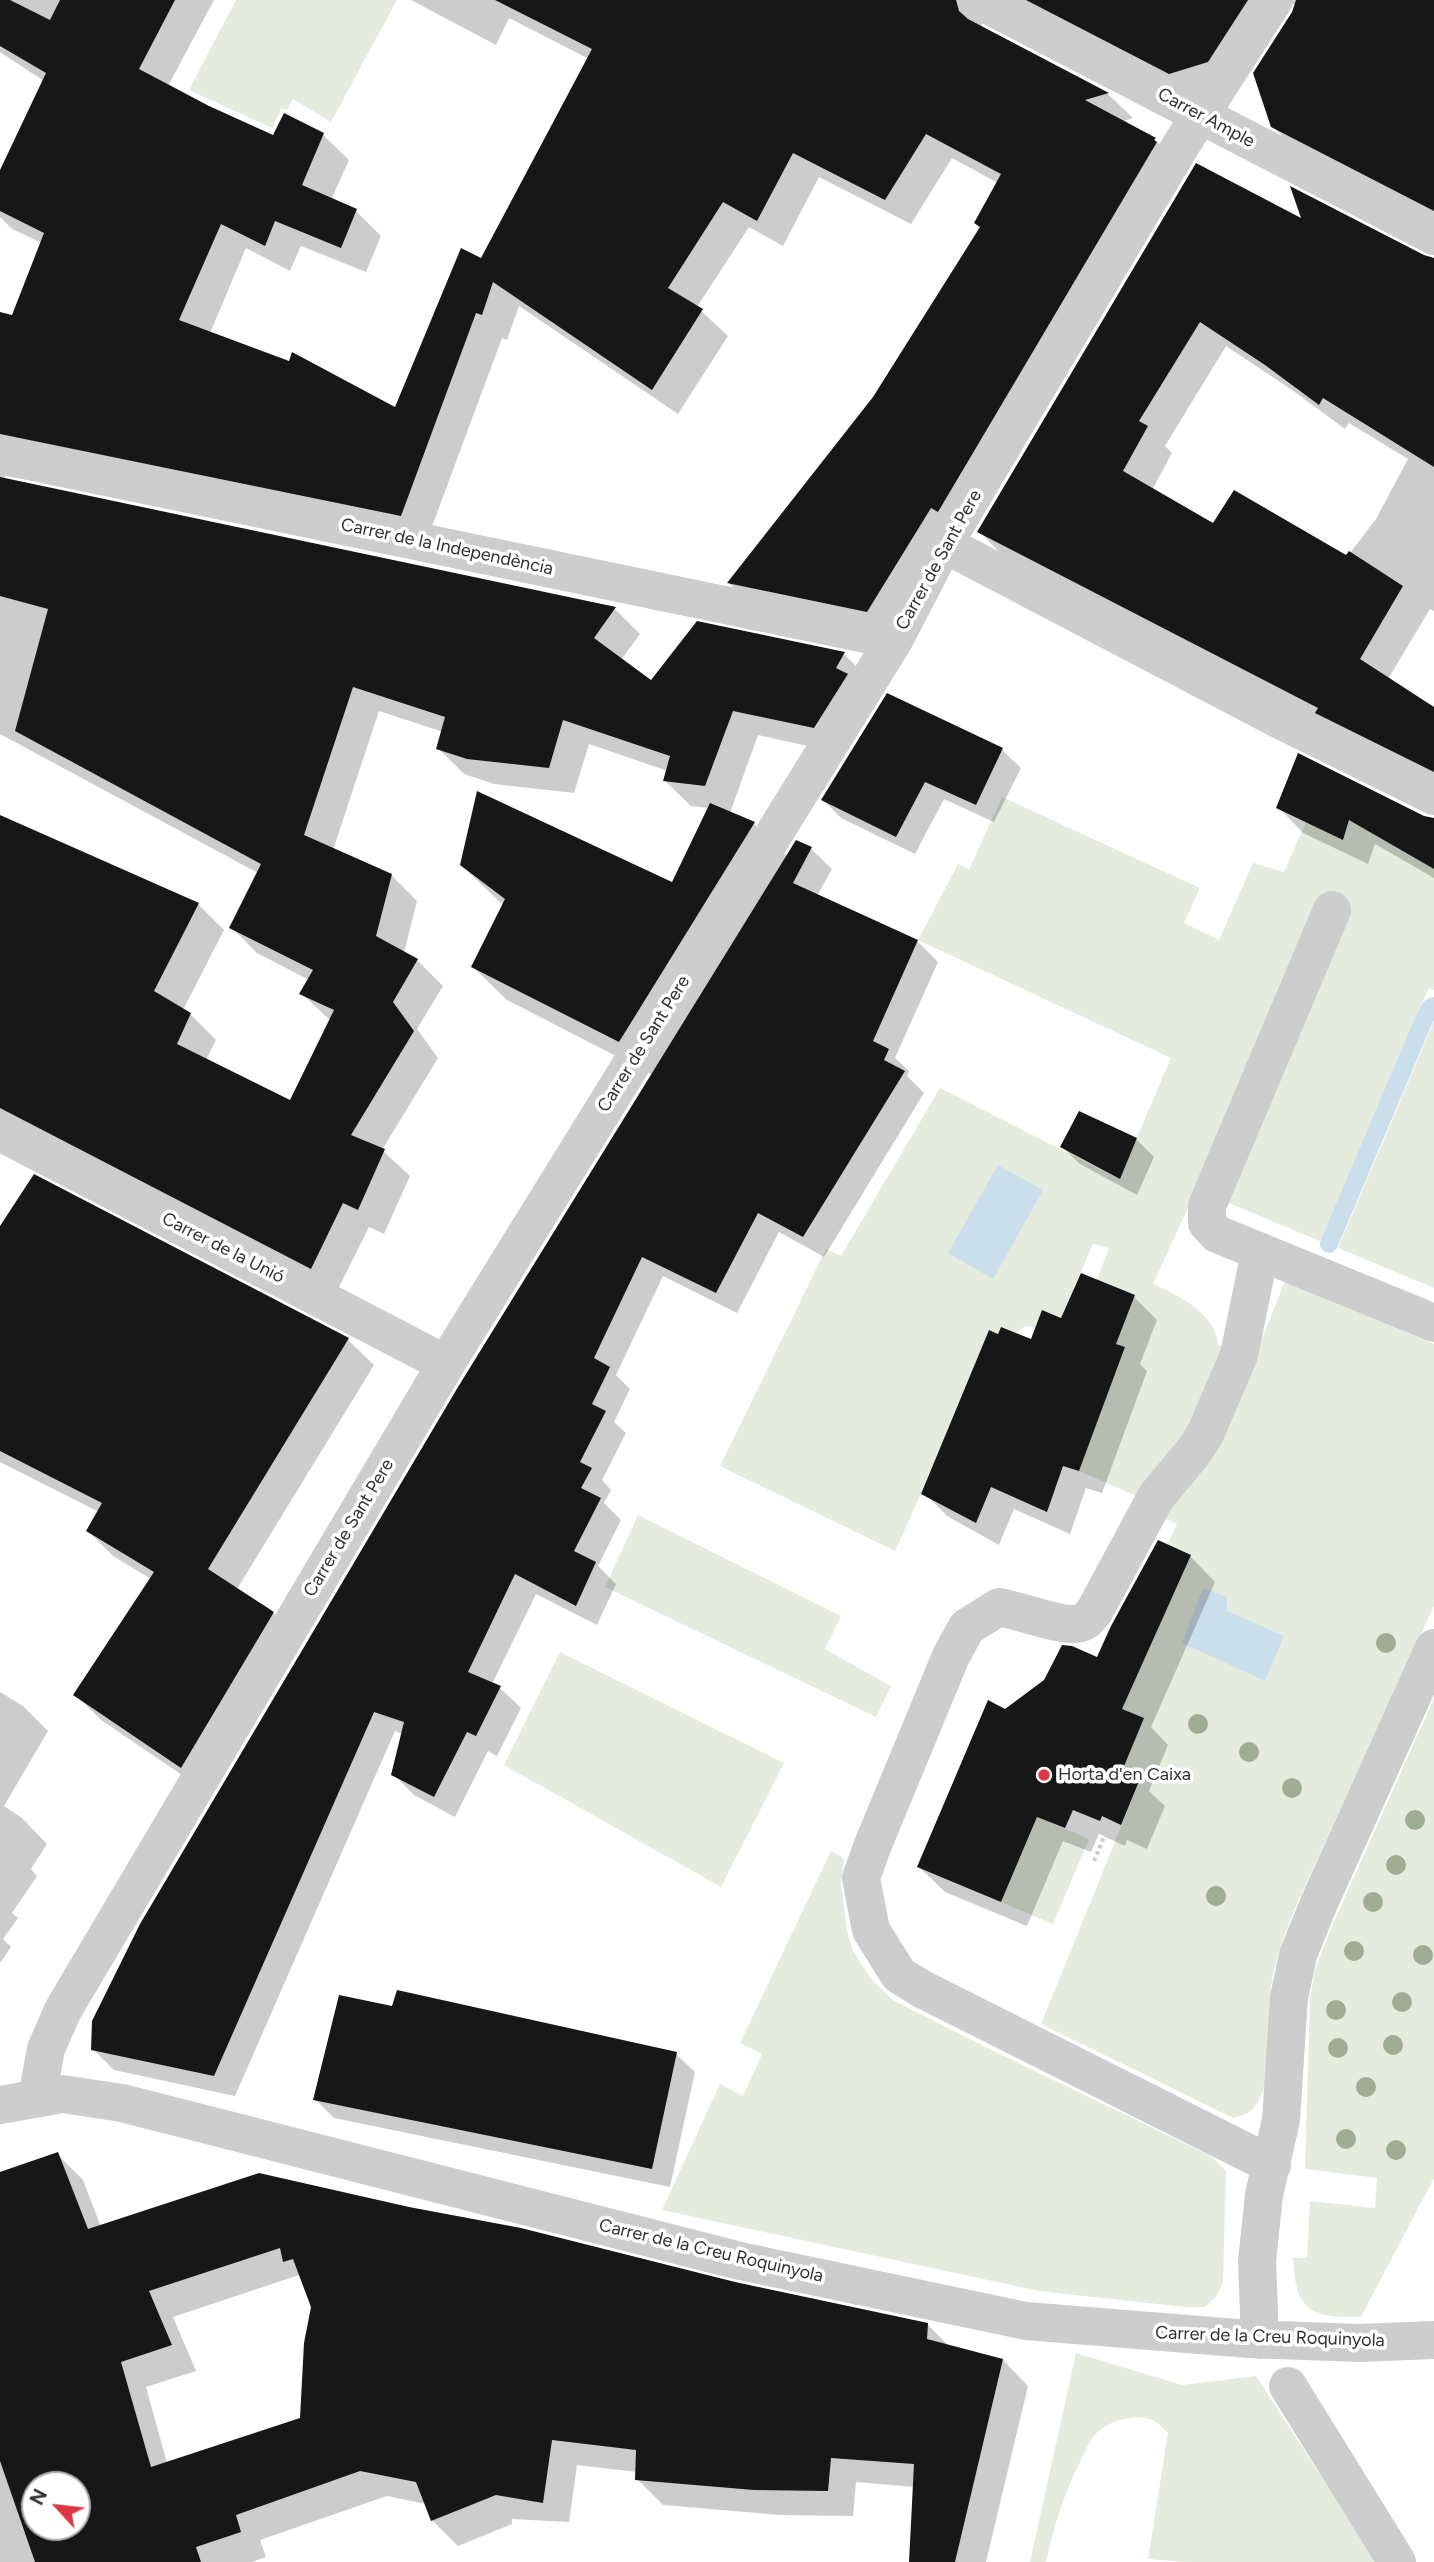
<!DOCTYPE html>
<html>
<head>
<meta charset="utf-8">
<style>
	body { margin:0 }
	#map { position:relative; width:1434px; height:2562px; overflow:hidden; background:#fff; font-family:Figtree,sans-serif }
	canvas { display:block }
	.north { position:absolute; left:21px; top:2471px; width:70px; height:70px; box-sizing:border-box; background:#fff; border:2px solid #acacac; border-radius:50%; rotate:297deg; font-size:19px; font-weight:700; line-height:28px; text-align:center; color:#303030 }
	.north::after { content:''; display:block; margin:auto; width:24px; height:32px; background:#e03842; clip-path:polygon(50% 0,100% 100%,50% 72%,0 100%) }
</style>
</head>
<body>
<div id="map">
<canvas width="1434" height="2562"></canvas>
<div class="north">N</div>
</div>
<script>
const context = document.querySelector('canvas').getContext('2d');
context.lineJoin = 'round';
function paint(path, color) {
  context.fillStyle = color;
  context.fill(path, 'evenodd');
}
function strokePath(path, color, width, dash) {
  context.strokeStyle = color;
  context.lineWidth = width;
  context.lineCap = dash ? 'butt' : 'round';
  context.setLineDash(dash || []);
  context.stroke(path);
}
function drawText(font, color, halo, rows, align = 'center') {
  context.font = font + ' Figtree,sans-serif';
  context.lineWidth = 7;
  context.setLineDash([]);
  context.textBaseline = 'middle';
  context.strokeStyle = halo;
  context.fillStyle = color;
  for (const [text, x, y, turn = 0] of rows) {
    context.save();
    context.translate(x, y);
    context.rotate((+turn || 0) * Math.PI / 180);
    context.textAlign = isNaN(turn) ? turn : align;
    if (halo) context.strokeText(text, 0, 0);
    context.fillText(text, 0, 0);
    context.restore();
  }
}
paint(new Path2D(`
	M 236,0 L 397,0 L 331,122 L 293,99 L 287,110 L 282,108 L 272,128 L 189,90 Z
	M 1359,787 L 1434,869 L 1434,990 L 1429,988 L 1421,1006 L 1322,1242 L 1224,1201 L 1192,1199 L 1153,1284 C 1179,1295 1216,1314 1218,1345 L 1253,1362 L 1285,1281 L 1434,1344 L 1434,1606 L 1299,1899 C 1287,1928 1275,1956 1271,1987 C 1267,2017 1275,2088 1253,2109 C 1248,2114 1240,2116 1233,2118 L 1041,2024 L 1140,1780 L 1122,1771 L 1096,1699 L 1142,1664 L 1190,1555 L 1167,1545 L 1177,1524 L 1159,1516 L 1162,1507 L 1079,1471 L 1125,1347 L 1116,1344 L 1135,1296 L 1097,1280 L 1109,1248 L 1093,1244 L 1061,1318 L 1043,1310 L 1035,1328 L 1026,1326 L 1016,1333 L 1001,1327 L 998,1333 L 989,1330 L 921,1494 L 895,1551 L 720,1466 L 826,1249 L 841,1256 L 940,1088 L 1119,1179 L 1171,1058 L 918,940 L 958,864 L 969,870 L 1002,797 L 1200,888 L 1184,923 L 1219,940 L 1253,863 L 1284,872 L 1306,822 L 1343,840 Z
	M 1434,1021 L 1434,1288 L 1338,1248 Z
	M 638,1515 L 841,1616 L 825,1649 L 891,1686 L 876,1717 L 605,1587 Z
	M 560,1652 L 784,1763 L 721,1887 L 504,1765 Z
	M 1434,1698 L 1434,2178 L 1361,2317 C 1309,2318 1296,2311 1293,2258 L 1307,2258 L 1310,2201 L 1375,2208 L 1377,2178 L 1305,2169 L 1310,1999 L 1315,1970 L 1328,1935 Z
	M 1037,1817 L 1089,1839 L 1053,1924 L 1001,1902 Z
	M 831,1851 L 844,1858 L 841,1884 L 847,1930 L 853,1951 L 871,1979 L 893,2000 L 979,2044 L 1211,2156 L 1226,2171 L 1223,2282 L 1216,2297 L 1205,2307 L 1185,2307 L 1039,2291 L 662,2210 L 720,2084 L 743,2096 L 762,2054 L 740,2043 Z
	M 1076,2353 L 1182,2385 L 1256,2376 L 1377,2562 L 1185,2562 L 1148,2559 L 1168,2433 C 1156,2420 1149,2416 1131,2418 C 1117,2419 1102,2426 1093,2437 C 1088,2443 1085,2453 1081,2460 C 1064,2493 1054,2526 1046,2562 L 1030,2562 Z`), '#e5ecde');
paint(new Path2D(`
	M 998,1165 L 1043,1190 L 993,1279 L 948,1253 Z
	M 1203,1588 L 1227,1597 L 1227,1611 L 1284,1636 L 1265,1681 L 1182,1643 Z`), '#cbdeeb');
paint(new Path2D(`
	M 0,0 L 214,0 L 168,86 L 208,107 L 274,137 L 285,115 L 323,135 L 349,160 L 331,200 L 355,210 L 381,236 L 366,272 L 301,246 L 290,271 L 246,248 L 210,333 L 396,409 L 482,260 L 589,59 L 509,18 L 496,45 L 411,0 L 1434,0 L 1434,222 L 1299,152 L 1272,126 L 1296,4 L 1290,5 L 1196,99 L 984,15 L 981,28 L 1108,94 L 1133,118 L 1122,122 L 1155,140 L 1180,165 L 893,637 L 754,608 L 729,583 L 874,398 L 981,228 L 976,223 L 998,183 L 952,158 L 911,224 L 819,177 L 783,246 L 749,227 L 697,307 L 728,336 L 678,414 L 519,306 L 507,340 L 502,338 L 427,540 L 9,466 L 4,480 L 615,609 L 640,634 L 621,660 L 651,683 L 697,623 L 844,654 L 869,679 L 839,753 L 758,735 L 730,813 L 754,824 L 788,857 L 797,842 L 811,849 L 832,869 L 817,896 L 917,941 L 938,962 L 895,1058 L 909,1071 L 907,1076 L 924,1093 L 824,1257 L 779,1232 L 737,1313 L 663,1276 L 616,1375 L 630,1389 L 614,1422 L 626,1433 L 602,1480 L 611,1490 L 604,1503 L 621,1520 L 598,1566 L 616,1584 L 597,1625 L 536,1594 L 492,1684 L 500,1688 L 521,1708 L 497,1756 L 488,1751 L 455,1817 L 414,1795 L 393,1774 L 403,1734 L 395,1731 L 235,2096 L 114,2070 L 93,2049 L 653,1075 L 507,1000 L 473,967 L 503,905 L 461,865 L 673,884 L 709,808 L 691,806 L 665,781 L 668,771 L 589,744 L 574,793 L 494,784 L 464,774 L 438,748 L 443,732 L 379,711 L 333,850 L 391,875 L 417,901 L 404,953 L 417,960 L 443,986 L 417,1029 L 438,1058 L 382,1150 L 410,1176 L 384,1234 L 369,1227 L 336,1293 L 0,1118 L 0,817 L 198,904 L 224,930 L 183,1010 L 190,1014 L 216,1040 L 206,1060 L 290,1102 L 331,1021 L 302,994 L 309,980 L 257,953 L 231,927 L 258,873 L 0,734 L 0,314 L 13,317 L 42,243 L 12,229 L 0,217 L 0,174 L 44,81 L 0,52 Z
	M 1304,222 L 1434,259 L 1434,611 L 1430,609 L 1388,679 L 1434,709 L 1434,783 L 1004,557 L 979,531 ZM 1226,346 L 1292,390 L 1345,429 L 1349,423 L 1408,459 L 1376,519 L 1347,557 L 1213,526 L 1152,490 L 1172,453 L 1165,446 Z
	M 1002,750 L 1021,768 L 994,822 L 944,799 L 915,854 L 841,818 L 823,800 Z
	M 1278,807 L 1434,819 L 1434,878 L 1375,844 L 1368,864 L 1303,833 Z
	M 1136,1139 L 1154,1157 L 1137,1195 L 1080,1164 L 1062,1147 Z
	M 35,1177 L 348,1340 L 374,1365 L 237,1589 L 273,1613 L 298,1639 L 207,1792 L 101,1720 L 76,1695 L 151,1579 L 113,1556 L 88,1531 L 99,1512 L 0,1462 L 0,1229 Z
	M 1134,1297 L 1157,1320 L 1140,1364 L 1147,1371 L 1102,1493 L 1086,1488 L 1070,1534 L 1014,1509 L 999,1545 L 947,1516 L 924,1493 L 999,1336 L 1032,1342 L 1062,1320 Z
	M 1190,1556 L 1215,1582 L 1151,1727 L 1168,1745 L 1149,1791 L 1165,1806 L 1147,1849 L 1127,1840 L 1125,1846 L 1099,1834 L 1091,1852 L 1063,1841 L 1027,1926 L 945,1892 L 919,1867 L 1005,1711 L 1098,1659 Z
	M 0,1692 L 23,1706 L 48,1731 L 4,1806 L 22,1818 L 47,1844 L 31,1869 L 37,1876 L 12,1913 L 18,1918 L 3,1939 L 11,1947 L 0,1963 Z
	M 393,2008 L 676,2054 L 695,2072 L 670,2187 L 334,2118 L 315,2099 Z
	M 57,2154 L 83,2180 L 101,2227 L 735,2284 L 927,2324 L 949,2346 L 1003,2360 L 1028,2386 L 986,2562 L 916,2562 L 915,2487 L 856,2482 L 853,2516 L 780,2515 L 663,2505 L 637,2479 L 637,2472 L 577,2465 L 569,2522 L 512,2519 L 512,2524 L 458,2546 L 432,2520 L 426,2504 L 387,2496 L 260,2540 L 266,2557 L 252,2562 L 0,2562 L 0,2174 ZM 299,2275 L 313,2307 L 302,2419 L 167,2463 L 146,2387 L 196,2371 L 173,2317 ZM 35,2485 L 77,2485 L 77,2527 L 35,2527 Z`), '#0003');
strokePath(new Path2D(`
	M 1329,1244 L 1423,1022 L 1431,1007 L 1434,1006`), '#cbdeeb', 18);
paint(new Path2D(`
	M 0,0 L 10,0 L 50,20 L 60,0 L 175,0 L 139,69 L 209,106 L 273,135 L 284,113 L 324,133 L 302,185 L 357,209 L 341,248 L 275,221 L 265,246 L 221,224 L 179,320 L 289,361 L 292,352 L 395,407 L 461,248 L 481,258 L 592,49 L 495,0 L 956,0 L 959,11 L 968,19 L 1109,93 L 1085,100 L 1156,138 L 1154,140 L 1157,142 L 938,512 L 931,508 L 867,612 L 727,583 L 873,397 L 980,227 L 974,223 L 1001,174 L 926,134 L 885,200 L 793,153 L 757,221 L 723,202 L 668,288 L 703,309 L 652,390 L 493,282 L 482,315 L 476,313 L 401,516 L 0,434 L 0,312 L 12,315 L 44,233 L 0,211 L 0,170 L 46,73 L 0,46 Z
	M 1026,0 L 1248,0 L 1208,62 L 1169,74 Z
	M 1296,0 L 1434,0 L 1434,211 L 1271,127 L 1253,73 L 1292,12 Z
	M 1196,163 L 1301,218 L 1290,186 L 1424,255 L 1434,258 L 1434,467 L 1323,398 L 1319,405 L 1265,365 L 1200,322 L 1139,421 L 1148,426 L 1123,471 L 1213,523 L 1234,490 L 1346,555 L 1349,551 L 1403,586 L 1360,659 L 1434,707 L 1434,772 L 1315,713 L 1318,708 L 977,532 Z
	M 0,477 L 616,607 L 594,638 L 651,680 L 697,621 L 845,652 L 836,668 L 848,674 L 814,728 L 733,711 L 705,786 L 663,781 L 670,756 L 563,720 L 549,768 L 467,759 L 436,749 L 445,717 L 353,687 L 304,835 L 392,874 L 376,936 L 418,959 L 393,1002 L 414,1031 L 351,1135 L 385,1149 L 358,1210 L 343,1203 L 311,1269 L 0,1108 L 0,815 L 199,903 L 154,991 L 191,1013 L 177,1044 L 290,1100 L 334,1010 L 299,994 L 313,970 L 229,928 L 261,864 L 15,731 L 48,609 L 0,596 Z
	M 887,693 L 1003,748 L 976,805 L 925,782 L 896,837 L 821,800 Z
	M 1298,753 L 1424,816 L 1434,818 L 1434,869 L 1349,820 L 1343,840 L 1276,808 Z
	M 477,791 L 672,882 L 710,803 L 755,822 L 619,1042 L 471,967 L 505,899 L 460,865 Z
	M 796,840 L 812,847 L 793,883 L 918,940 L 873,1041 L 889,1049 L 884,1060 L 905,1071 L 803,1237 L 758,1213 L 716,1293 L 642,1257 L 594,1358 L 610,1367 L 592,1404 L 606,1411 L 580,1462 L 592,1468 L 581,1488 L 601,1498 L 574,1551 L 596,1562 L 576,1606 L 515,1574 L 468,1672 L 501,1686 L 476,1736 L 467,1732 L 434,1797 L 391,1775 L 404,1722 L 374,1712 L 214,2076 L 91,2050 L 92,2021 L 140,1924 L 458,1387 Z
	M 1079,1111 L 1137,1138 L 1120,1179 L 1060,1147 Z
	M 34,1174 L 349,1338 L 208,1569 L 274,1612 L 181,1768 L 73,1695 L 154,1572 L 86,1531 L 102,1503 L 0,1451 L 0,1226 Z
	M 1081,1273 L 1135,1295 L 1116,1344 L 1125,1347 L 1079,1471 L 1063,1466 L 1047,1512 L 991,1487 L 976,1523 L 921,1494 L 989,1330 L 998,1334 L 1001,1327 L 1031,1339 L 1042,1310 L 1061,1318 Z
	M 1158,1540 L 1191,1555 L 1122,1709 L 1144,1718 L 1122,1771 L 1140,1779 L 1121,1825 L 1102,1816 L 1100,1821 L 1073,1810 L 1065,1828 L 1037,1817 L 1001,1902 L 917,1867 L 988,1700 L 1005,1709 L 1044,1680 L 1062,1645 L 1072,1646 L 1097,1657 L 1111,1626 Z
	M 397,1990 L 677,2052 L 652,2169 L 313,2100 L 339,1995 L 392,2006 Z
	M 58,2152 L 88,2229 L 259,2173 L 409,2207 L 521,2228 L 735,2282 L 928,2323 L 927,2339 L 1003,2359 L 955,2562 L 909,2562 L 914,2464 L 831,2458 L 828,2491 L 754,2490 L 635,2480 L 636,2450 L 552,2440 L 543,2503 L 496,2495 L 431,2521 L 416,2482 L 360,2471 L 236,2515 L 241,2532 L 196,2547 L 201,2562 L 35,2562 L 0,2461 L 0,2172 ZM 280,2248 L 283,2262 L 293,2259 L 311,2307 L 304,2343 L 300,2418 L 151,2467 L 121,2362 L 172,2345 L 149,2291 ZM 35,2485 L 77,2485 L 77,2527 L 35,2527 Z`), '#171717');
strokePath(new Path2D(`
	M 1094,1861 L 1105,1834`), '#cdcdcd', 4.5, [3.5, 3.5]);
strokePath(new Path2D(`
	M 978,0 L 1434,236
	M 0,455 L 894,640
	M 944,544 L 1278,719 L 1434,796
	M 1332,910 L 1207,1206 L 1207,1223 L 1217,1234 L 1434,1323
	M 0,1132 L 446,1364
	M 1260,1252 L 1239,1355 L 1206,1432 L 1195,1450 L 1156,1497 L 1094,1612 C 1091,1615 1086,1622 1081,1623 C 1068,1629 1017,1610 999,1607 L 967,1627 L 951,1656 L 872,1847 L 861,1878 L 871,1930 L 899,1975 L 922,1989 L 1272,2165
	M 37,2097 L 46,2049 L 63,2010 L 446,1364 L 894,640 L 944,544 L 1181,145 L 1274,0
	M 0,2105 L 62,2094 L 122,2103 L 740,2261 L 1026,2321 L 1249,2339 L 1360,2343 L 1434,2340
	M 1260,2340 L 1257,2261 L 1264,2195 L 1281,2120 L 1289,1998 L 1298,1955 L 1319,1903 L 1434,1648
	M 1288,2386 L 1397,2562
	M 0,2559 L 1,2562`), '#cdcdcd', 38);
context.fillStyle = '#a0ad95';
for (const [x, y] of [
	[1386,1643],
	[1198,1724],
	[1249,1752],
	[1292,1788],
	[1415,1820],
	[1396,1865],
	[1216,1896],
	[1373,1902],
	[1354,1951],
	[1423,1955],
	[1402,2002],
	[1336,2010],
	[1393,2045],
	[1338,2048],
	[1366,2087],
	[1346,2139],
	[1396,2150]
]) {
  context.beginPath();
  context.arc(x, y, 10, 0, 2 * Math.PI);
  context.fill();
}
for (const [x, y, r, color] of [
	[1044,1775,7,"#e03842"]
]) {
  const dot = new Path2D();
  dot.arc(x, y, r, 0, 2 * Math.PI);
  context.fillStyle = color;
  context.fill(dot);
  strokePath(dot, '#fff', 2.5);
}
drawText('18px', '#303030', '#fff', [
	["Carrer Ample",1206,118,28],
	["Carrer de la Independència",447,547,12],
	["Carrer de Sant Pere",939,560,-61],
	["Carrer de Sant Pere",644,1044,-58],
	["Carrer de la Unió",223,1248,27],
	["Carrer de Sant Pere",349,1528,-59],
	["Carrer de la Creu Roquinyola",711,2251,13],
	["Carrer de la Creu Roquinyola",1270,2337,2]
]);
drawText('18px', '#303030', '#fff', [
	["Horta d'en Caixa",1058,1775]
], 'left');
</script>
</body>
</html>
